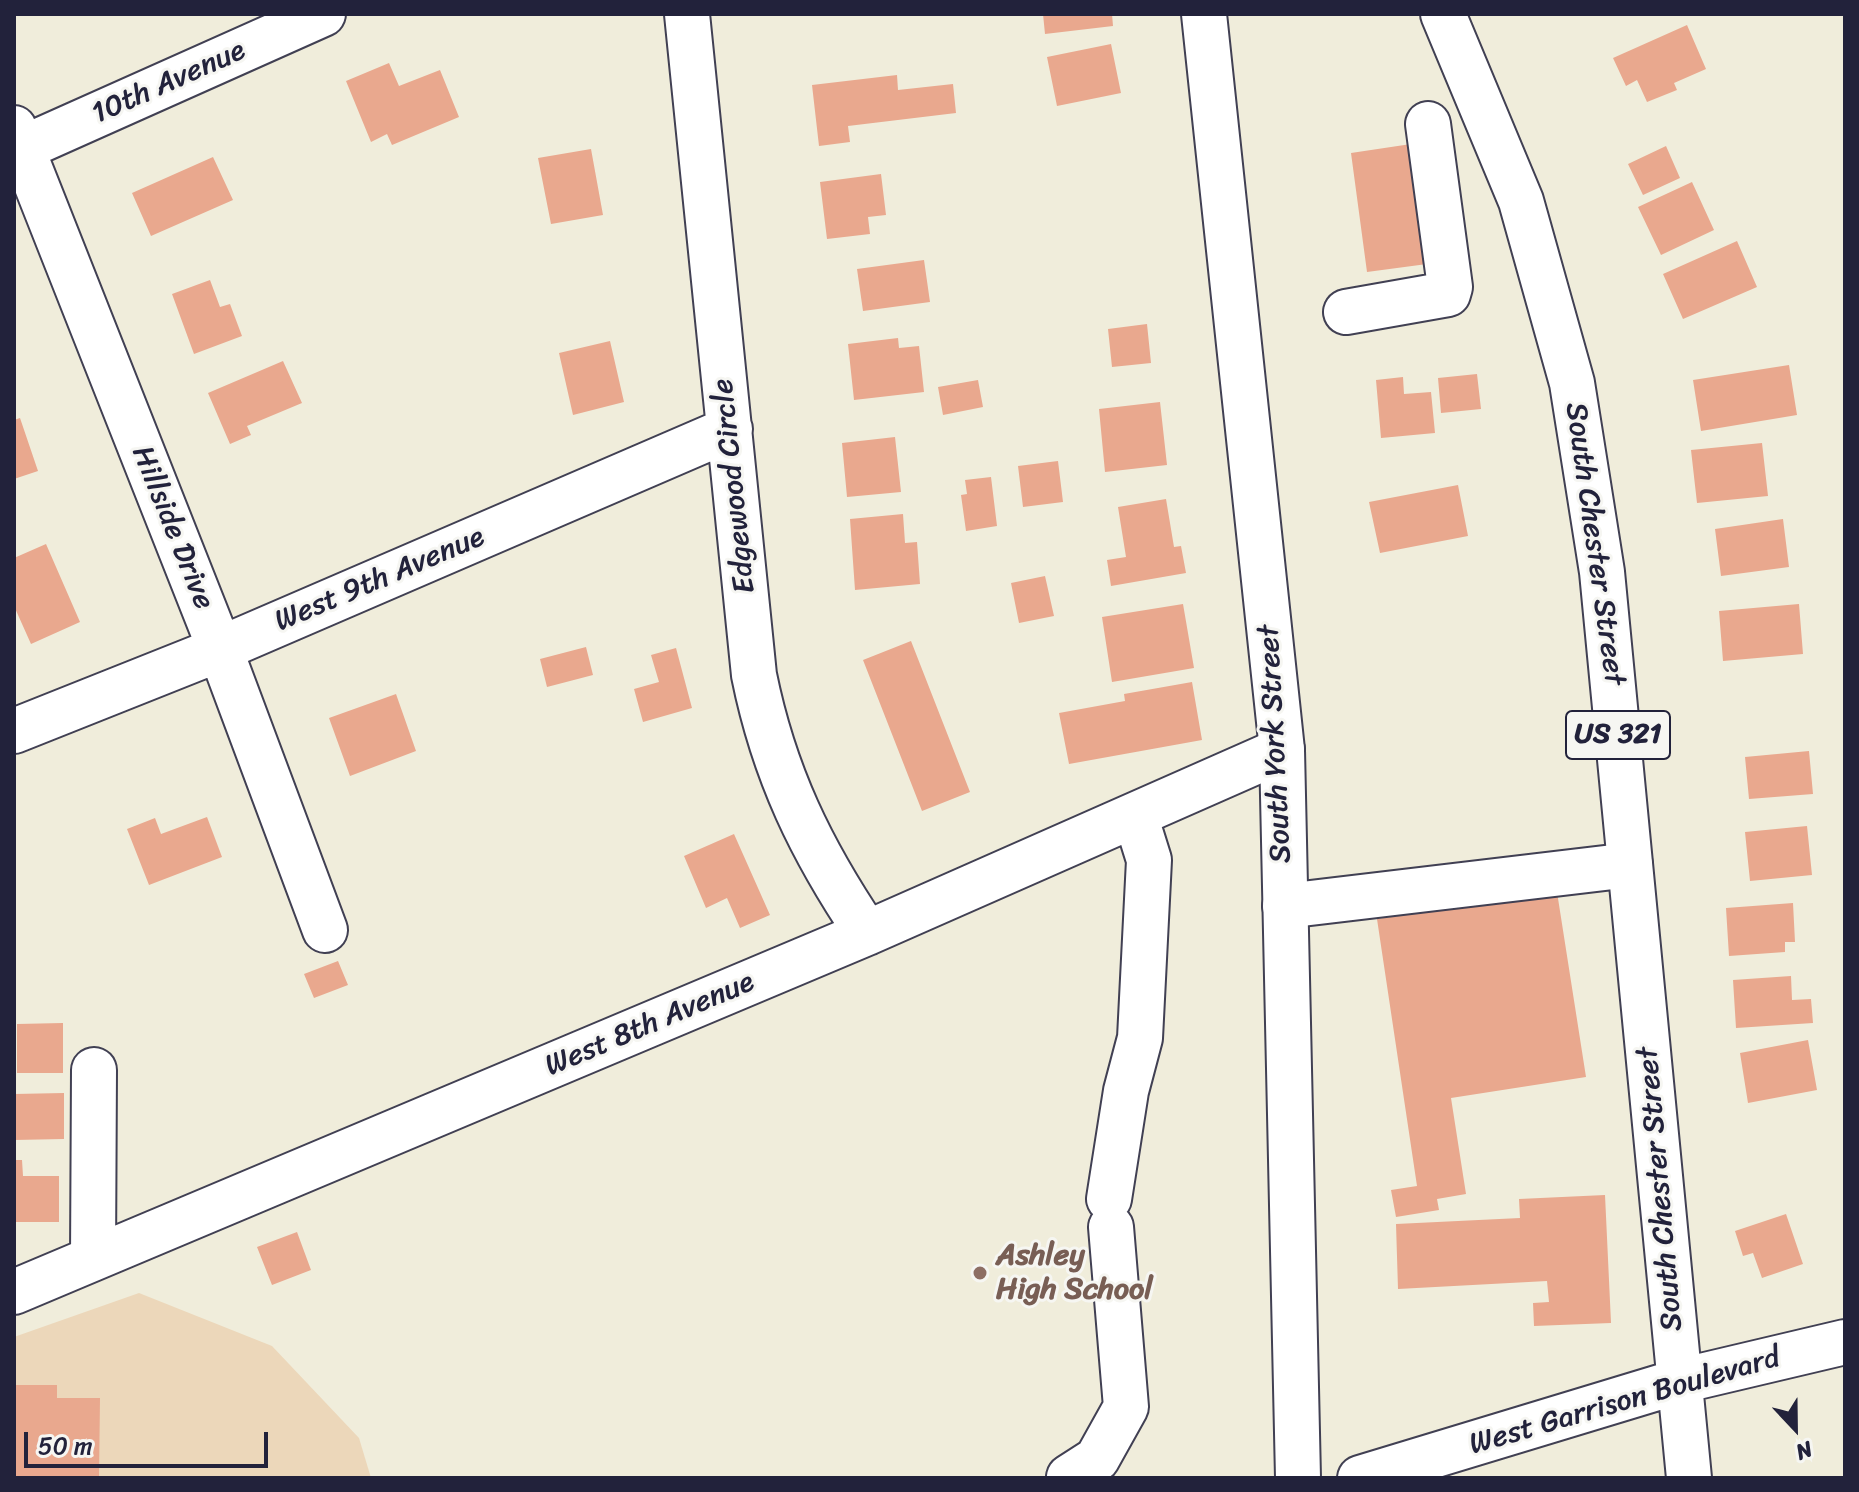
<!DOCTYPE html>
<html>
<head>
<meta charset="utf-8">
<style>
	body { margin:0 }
	#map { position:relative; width:1859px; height:1492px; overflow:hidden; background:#f0eddb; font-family:Sriracha,sans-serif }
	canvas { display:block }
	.frame { position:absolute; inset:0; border:16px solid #22223b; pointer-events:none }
	.north { position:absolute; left:1755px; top:1388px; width:80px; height:80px; -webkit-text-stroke:6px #f6f6f2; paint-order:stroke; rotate:158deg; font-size:22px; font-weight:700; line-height:32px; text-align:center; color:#22223b }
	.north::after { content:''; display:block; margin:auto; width:28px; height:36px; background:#22223b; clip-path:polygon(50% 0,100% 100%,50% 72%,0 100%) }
	.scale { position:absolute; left:24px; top:1432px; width:244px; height:36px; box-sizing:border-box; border:4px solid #22223b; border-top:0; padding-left:10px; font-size:24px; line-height:28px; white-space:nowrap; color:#22223b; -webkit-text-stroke:6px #f6f6f2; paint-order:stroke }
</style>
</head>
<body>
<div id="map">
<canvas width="1859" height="1492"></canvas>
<div class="frame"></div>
<div class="north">N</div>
<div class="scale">50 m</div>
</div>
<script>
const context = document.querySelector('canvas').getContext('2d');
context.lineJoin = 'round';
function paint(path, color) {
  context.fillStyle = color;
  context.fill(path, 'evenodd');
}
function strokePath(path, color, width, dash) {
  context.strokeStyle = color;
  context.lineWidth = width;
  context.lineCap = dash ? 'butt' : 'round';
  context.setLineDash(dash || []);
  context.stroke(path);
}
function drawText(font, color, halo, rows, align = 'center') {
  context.font = font + ' Sriracha,sans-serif';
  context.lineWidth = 6;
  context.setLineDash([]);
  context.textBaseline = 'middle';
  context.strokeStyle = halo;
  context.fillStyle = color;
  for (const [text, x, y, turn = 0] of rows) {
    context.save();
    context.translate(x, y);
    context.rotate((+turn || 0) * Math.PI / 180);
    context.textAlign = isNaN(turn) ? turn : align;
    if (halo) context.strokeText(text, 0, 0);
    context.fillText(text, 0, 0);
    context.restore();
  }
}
paint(new Path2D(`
	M 139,1293 L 272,1346 L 359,1438 L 371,1478 L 14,1478 L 14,1337 Z`), '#ecd7ba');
paint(new Path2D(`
	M 1043,14 L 1112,14 L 1113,26 L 1045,34 Z
	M 1687,25 L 1706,69 L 1674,83 L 1677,90 L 1647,102 L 1637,80 L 1626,86 L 1613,58 Z
	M 1111,44 L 1121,93 L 1057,106 L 1047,57 Z
	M 389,63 L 399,86 L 440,70 L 459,117 L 392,145 L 387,134 L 371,142 L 346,81 Z
	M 897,75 L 898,90 L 953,84 L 956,113 L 848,126 L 850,142 L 819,146 L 812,85 Z
	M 1411,144 L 1427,264 L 1367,272 L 1351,153 Z
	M 1666,146 L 1680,178 L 1643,195 L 1628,164 Z
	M 591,149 L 603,215 L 551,224 L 538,158 Z
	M 213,157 L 233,200 L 151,236 L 132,193 Z
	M 881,174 L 886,215 L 868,217 L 870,234 L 827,239 L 820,182 Z
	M 1692,182 L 1714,230 L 1661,255 L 1638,207 Z
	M 1737,241 L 1757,287 L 1683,319 L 1663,274 Z
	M 924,260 L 930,302 L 863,311 L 857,269 Z
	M 210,280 L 220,307 L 230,304 L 242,336 L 194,354 L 172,294 Z
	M 1147,324 L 1151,363 L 1112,367 L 1108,329 Z
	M 898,338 L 899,348 L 919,346 L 924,392 L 854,400 L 848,344 Z
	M 610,341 L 624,402 L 573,415 L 559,353 Z
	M 283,361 L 302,403 L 247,426 L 251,435 L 230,444 L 208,393 Z
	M 1789,365 L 1797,415 L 1701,431 L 1693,380 Z
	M 1477,374 L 1481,409 L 1441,413 L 1438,378 Z
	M 1403,377 L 1404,394 L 1431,392 L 1435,433 L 1381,438 L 1376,380 Z
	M 978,380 L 983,407 L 943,415 L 938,387 Z
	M 1160,402 L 1167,465 L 1105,472 L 1099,409 Z
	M 20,418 L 38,471 L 14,479 L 14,420 Z
	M 895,437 L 901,492 L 847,497 L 842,443 Z
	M 1762,443 L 1768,496 L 1697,503 L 1691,450 Z
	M 1058,461 L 1063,502 L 1023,507 L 1018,466 Z
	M 991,477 L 997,526 L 966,531 L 961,495 L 967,494 L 965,480 Z
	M 1458,485 L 1468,536 L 1380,553 L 1369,502 Z
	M 1166,499 L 1174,547 L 1181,546 L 1186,573 L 1111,586 L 1107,560 L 1126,557 L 1118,507 Z
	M 903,514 L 905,543 L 917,542 L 920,584 L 855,590 L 850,519 Z
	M 1783,519 L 1789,567 L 1721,576 L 1715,529 Z
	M 46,544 L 80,622 L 31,644 L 14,606 L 14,558 Z
	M 1045,576 L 1054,616 L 1019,623 L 1011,583 Z
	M 1183,604 L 1194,668 L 1112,682 L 1102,617 Z
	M 1799,604 L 1803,654 L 1723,661 L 1719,611 Z
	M 911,641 L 970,792 L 922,811 L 863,660 Z
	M 586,647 L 593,675 L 547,687 L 540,659 Z
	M 676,648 L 692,708 L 643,722 L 634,689 L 659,682 L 651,655 Z
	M 1192,682 L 1202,740 L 1069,764 L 1059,713 L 1125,701 L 1124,694 Z
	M 396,694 L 416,751 L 350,776 L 329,718 Z
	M 1809,751 L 1813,794 L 1749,799 L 1745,757 Z
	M 207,817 L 222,857 L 149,885 L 127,829 L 155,818 L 161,834 Z
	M 1807,826 L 1812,875 L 1750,881 L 1745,832 Z
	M 734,834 L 770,915 L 740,928 L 727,898 L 706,908 L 684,856 Z
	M 1557,892 L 1586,1077 L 1451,1098 L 1466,1194 L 1437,1199 L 1439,1210 L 1396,1217 L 1391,1190 L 1417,1186 L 1377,919 Z
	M 1793,903 L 1795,942 L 1785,942 L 1785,952 L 1729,956 L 1726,908 Z
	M 338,961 L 348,985 L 314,998 L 304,974 Z
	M 1791,976 L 1792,1000 L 1811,999 L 1813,1023 L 1736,1028 L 1733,980 Z
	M 63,1023 L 63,1073 L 17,1073 L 17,1024 Z
	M 1808,1040 L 1817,1090 L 1748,1103 L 1740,1053 Z
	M 64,1093 L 64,1139 L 14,1140 L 14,1094 Z
	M 14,1160 L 22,1160 L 23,1176 L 59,1176 L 59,1222 L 14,1222 Z
	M 1605,1195 L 1611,1323 L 1534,1326 L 1533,1303 L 1549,1302 L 1547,1281 L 1398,1289 L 1396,1224 L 1520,1218 L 1519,1199 Z
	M 1786,1214 L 1803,1264 L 1762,1278 L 1753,1253 L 1743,1256 L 1735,1231 Z
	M 297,1232 L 311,1270 L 272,1285 L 257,1247 Z
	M 14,1385 L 57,1385 L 57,1398 L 100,1398 L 99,1478 L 14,1478 Z`), '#e9a88e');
const minor = new Path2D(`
	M 687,14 L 754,675 C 774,774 811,850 867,933
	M 14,128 L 220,649 L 325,930
	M 14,152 L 323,14
	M 1346,312 L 1448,294 L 1450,287 L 1428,124
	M 14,731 L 220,649 L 730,429
	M 1285,906 L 1630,865
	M 1109,1199 L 1126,1091 L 1140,1038 L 1149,860 L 1135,815
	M 93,1258 L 94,1070
	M 14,1292 L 867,933 L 1282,750
	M 1069,1477 L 1097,1459 L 1126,1407 L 1111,1227`);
const major = new Path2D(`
	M 1204,14 L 1282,750 L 1298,1478
	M 1443,14 L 1521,201 L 1572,383 L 1602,572 L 1689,1478
	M 1360,1478 L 1680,1381 L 1845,1342`);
strokePath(minor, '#414053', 48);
strokePath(major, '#414053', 48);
strokePath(minor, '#fff', 44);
strokePath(major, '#fff', 44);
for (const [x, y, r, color] of [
	[980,1273,8,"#8d6e63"]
]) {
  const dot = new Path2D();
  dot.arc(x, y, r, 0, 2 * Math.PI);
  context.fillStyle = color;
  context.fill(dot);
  strokePath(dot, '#f6f6f2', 3);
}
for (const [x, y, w] of [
	[1618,735,104]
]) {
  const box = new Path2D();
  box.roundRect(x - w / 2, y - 24, w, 48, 6);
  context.fillStyle = '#f6f6f2';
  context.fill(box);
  strokePath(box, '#22223b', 2);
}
drawText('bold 28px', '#22223b', null, [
	["US 321",1618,735]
]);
drawText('30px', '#22223b', '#f6f6f2', [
	["10th Avenue",169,83,-24],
	["Edgewood Circle",735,486,-96],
	["Hillside Drive",172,528,68],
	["South Chester Street",1594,544,82],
	["West 9th Avenue",380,580,-23],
	["South York Street",1276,744,-93],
	["West 8th Avenue",650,1025,-23],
	["South Chester Street",1661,1189,-95],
	["West Garrison Boulevard",1625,1402,-16]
]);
drawText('bold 30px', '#785e54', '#f6f6f2', [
	["Ashley",996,1256],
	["High School",996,1290]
], 'left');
</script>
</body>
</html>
